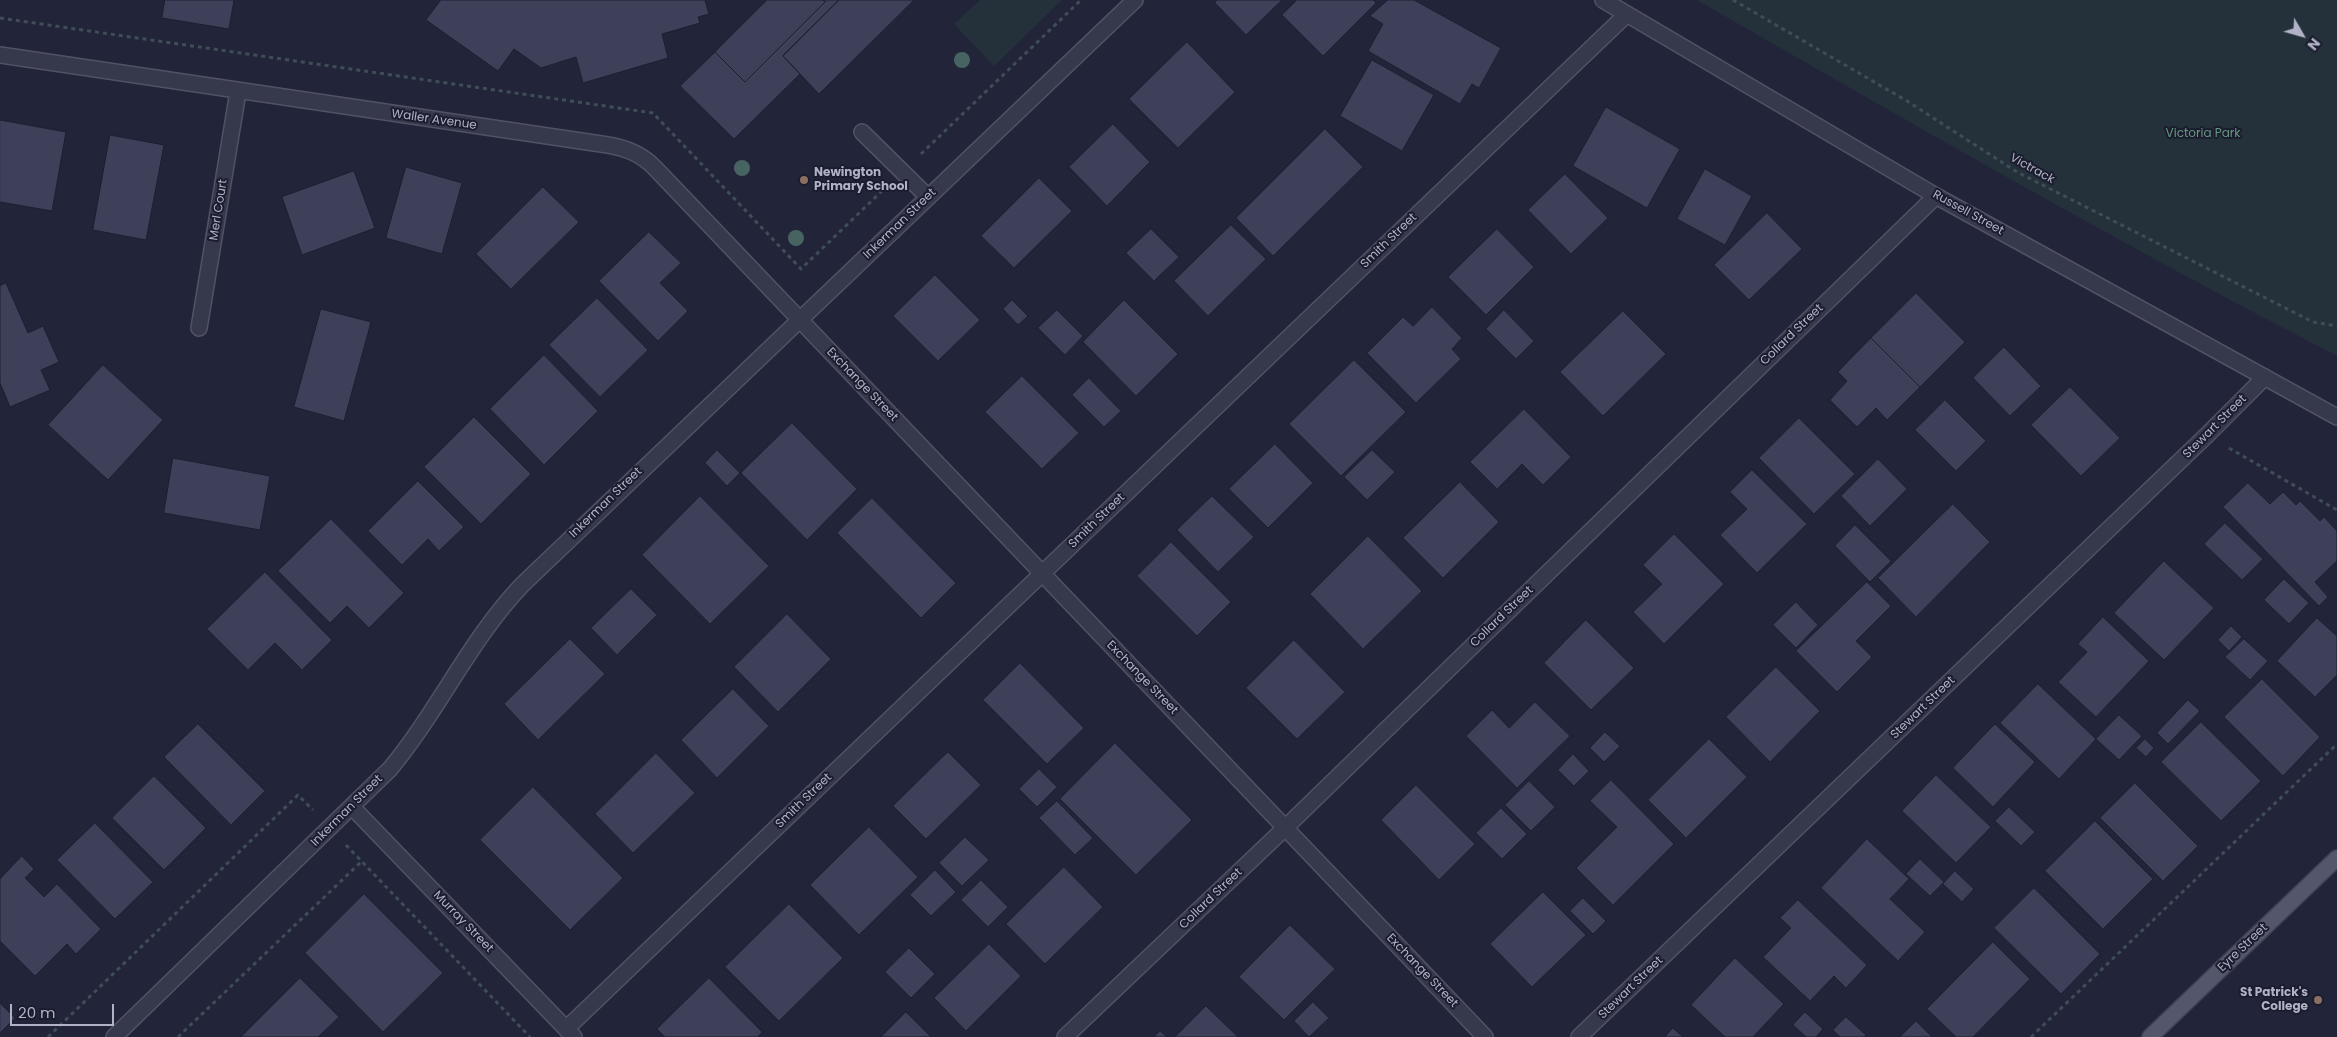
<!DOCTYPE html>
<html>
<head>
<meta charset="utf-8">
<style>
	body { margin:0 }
	#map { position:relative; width:2337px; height:1037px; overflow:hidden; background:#22253a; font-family:Poppins,sans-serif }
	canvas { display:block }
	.north { position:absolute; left:2277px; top:10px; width:50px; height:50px; -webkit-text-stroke:4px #1b1d2f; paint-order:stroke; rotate:128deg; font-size:14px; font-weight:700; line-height:20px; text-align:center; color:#b1b2c6 }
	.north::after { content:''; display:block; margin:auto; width:18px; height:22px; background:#b1b2c6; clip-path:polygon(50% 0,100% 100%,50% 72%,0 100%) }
	.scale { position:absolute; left:10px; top:1004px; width:104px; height:22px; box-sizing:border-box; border:2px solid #b1b2c6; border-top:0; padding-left:6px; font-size:15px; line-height:18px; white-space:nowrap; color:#b1b2c6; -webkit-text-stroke:4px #1b1d2f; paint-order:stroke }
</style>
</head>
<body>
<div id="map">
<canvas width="2337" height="1037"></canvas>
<div class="north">N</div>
<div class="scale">20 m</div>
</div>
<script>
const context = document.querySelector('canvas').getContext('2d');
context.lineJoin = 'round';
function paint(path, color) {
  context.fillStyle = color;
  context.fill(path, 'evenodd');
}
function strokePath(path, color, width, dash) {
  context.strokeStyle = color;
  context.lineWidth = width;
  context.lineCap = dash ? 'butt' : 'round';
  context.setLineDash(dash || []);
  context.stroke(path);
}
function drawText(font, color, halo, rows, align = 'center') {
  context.font = font + ' Poppins,sans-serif';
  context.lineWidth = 4;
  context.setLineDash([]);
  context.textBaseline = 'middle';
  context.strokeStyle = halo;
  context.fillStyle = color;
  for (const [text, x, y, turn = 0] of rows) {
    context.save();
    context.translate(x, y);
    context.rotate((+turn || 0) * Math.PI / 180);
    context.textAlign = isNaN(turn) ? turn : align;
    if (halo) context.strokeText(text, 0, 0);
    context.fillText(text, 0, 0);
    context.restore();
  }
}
paint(new Path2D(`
	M 980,0 L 1062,0 L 994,66 L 954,24 Z
	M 1697,0 L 2337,0 L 2337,356 C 2120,244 1909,122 1697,0 Z`), '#24313b');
const building = new Path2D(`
	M 165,0 L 234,0 L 229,29 L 162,18 Z
	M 441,0 L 705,0 L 709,14 L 698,17 L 700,23 L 662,34 L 668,58 L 583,83 L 576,57 L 541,68 L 514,49 L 498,71 L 426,20 Z
	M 767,0 L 823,0 L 825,2 L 745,82 L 715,52 Z
	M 823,0 L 839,0 L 783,56 L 800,74 L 734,139 L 680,86 L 715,52 L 745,82 L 825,2 Z
	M 839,0 L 914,0 L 819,94 L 783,56 Z
	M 1217,0 L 1282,0 L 1246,35 L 1215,3 Z
	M 1297,0 L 1373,0 L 1376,3 L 1323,56 L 1282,15 Z
	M 1388,0 L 1414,0 L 1501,48 L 1479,88 L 1472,84 L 1460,104 L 1368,51 L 1383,24 L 1370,16 Z
	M 1187,42 L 1235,92 L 1178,148 L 1129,99 Z
	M 1372,60 L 1434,95 L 1402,151 L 1340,116 Z
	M 1606,107 L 1680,149 L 1647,208 L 1573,166 Z
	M 0,120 L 66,132 L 52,211 L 0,202 Z
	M 1113,124 L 1150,162 L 1107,206 L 1069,167 Z
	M 1325,129 L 1363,167 L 1273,256 L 1236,218 Z
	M 110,135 L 164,145 L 146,240 L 93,230 Z
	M 406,167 L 462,183 L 442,254 L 386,238 Z
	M 1705,169 L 1752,196 L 1725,245 L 1677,219 Z
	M 354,171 L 375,228 L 302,255 L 282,197 Z
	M 1565,174 L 1608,218 L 1571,254 L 1528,210 Z
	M 1039,178 L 1072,211 L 1014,268 L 981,236 Z
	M 543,187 L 579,222 L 511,289 L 476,254 Z
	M 1767,213 L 1802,249 L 1749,300 L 1714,265 Z
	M 1231,225 L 1266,259 L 1208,316 L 1174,281 Z
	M 1151,229 L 1179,257 L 1154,281 L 1126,253 Z
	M 1497,229 L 1534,267 L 1486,315 L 1448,277 Z
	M 649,232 L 681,263 L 660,283 L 688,311 L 658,341 L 599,281 Z
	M 935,275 L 980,320 L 938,361 L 893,316 Z
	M 6,283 L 28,333 L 43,326 L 59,362 L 41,370 L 50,390 L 10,407 L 0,383 L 0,286 Z
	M 1916,293 L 1965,342 L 1920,387 L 1871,338 Z
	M 597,298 L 648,350 L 600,397 L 549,345 Z
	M 1012,300 L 1028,316 L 1018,325 L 1003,309 Z
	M 1124,300 L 1178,354 L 1136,396 L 1083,342 Z
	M 1432,307 L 1462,338 L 1452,349 L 1461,359 L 1416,403 L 1367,353 L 1403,317 L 1413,326 Z
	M 321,309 L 371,322 L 344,421 L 294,407 Z
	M 1057,310 L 1083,336 L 1065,355 L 1038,328 Z
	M 1504,310 L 1534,341 L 1516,359 L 1486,329 Z
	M 1623,311 L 1666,354 L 1603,416 L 1560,372 Z
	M 1871,338 L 1920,387 L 1887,420 L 1876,408 L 1857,427 L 1830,400 L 1847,381 L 1838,372 Z
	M 2004,347 L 2041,386 L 2010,416 L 1973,378 Z
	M 544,355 L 598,411 L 544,465 L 490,409 Z
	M 1354,360 L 1406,412 L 1341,476 L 1289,424 Z
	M 103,365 L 163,420 L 108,480 L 48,425 Z
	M 1022,376 L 1079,433 L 1042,469 L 985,412 Z
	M 1089,378 L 1121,411 L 1104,427 L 1072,395 Z
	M 2070,387 L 2120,438 L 2081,476 L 2031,425 Z
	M 1945,400 L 1986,441 L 1956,471 L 1915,430 Z
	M 1524,409 L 1571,457 L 1543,485 L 1522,464 L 1497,489 L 1470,462 Z
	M 474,417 L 531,474 L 481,524 L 424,467 Z
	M 1799,418 L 1855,474 L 1814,514 L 1759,458 Z
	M 792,423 L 857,489 L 807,540 L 741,473 Z
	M 1275,444 L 1313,483 L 1268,528 L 1229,489 Z
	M 717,450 L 740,473 L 727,486 L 705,463 Z
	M 1372,450 L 1395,472 L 1367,500 L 1344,477 Z
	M 173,458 L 270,476 L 260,530 L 164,513 Z
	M 1878,459 L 1907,489 L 1870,526 L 1841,496 Z
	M 1752,470 L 1807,524 L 1757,573 L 1720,535 L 1747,509 L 1730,492 Z
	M 418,481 L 464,527 L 439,551 L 428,539 L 402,565 L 368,531 Z
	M 1460,482 L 1499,522 L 1443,578 L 1403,538 Z
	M 2248,483 L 2270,504 L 2283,492 L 2296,505 L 2300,501 L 2320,521 L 2324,517 L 2337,531 L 2337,561 L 2315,582 L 2328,597 L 2319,606 L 2223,507 Z
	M 700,496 L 769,566 L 710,624 L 642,555 Z
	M 1212,496 L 1254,537 L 1218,572 L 1177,530 Z
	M 872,498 L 956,583 L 921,618 L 837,533 Z
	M 1953,504 L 1990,542 L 1916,617 L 1878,578 Z
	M 331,519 L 404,593 L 369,628 L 347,606 L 330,623 L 278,571 Z
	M 2225,523 L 2263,559 L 2242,580 L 2204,544 Z
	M 1855,525 L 1891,561 L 1870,582 L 1835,546 Z
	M 1674,534 L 1724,584 L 1664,644 L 1633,612 L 1662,584 L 1643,565 Z
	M 1368,536 L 1422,591 L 1363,649 L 1310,594 Z
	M 1171,542 L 1231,602 L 1197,636 L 1137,576 Z
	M 2164,561 L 2214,608 L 2164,660 L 2114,613 Z
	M 265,572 L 332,640 L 302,670 L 275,643 L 248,670 L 207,629 Z
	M 2284,579 L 2309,603 L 2289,624 L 2264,600 Z
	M 1867,582 L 1891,606 L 1856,641 L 1872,657 L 1837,692 L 1796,651 Z
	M 631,589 L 657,615 L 617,655 L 591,628 Z
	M 1796,602 L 1818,625 L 1796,648 L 1773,625 Z
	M 787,614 L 831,659 L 778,712 L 734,667 Z
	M 2103,617 L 2149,661 L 2096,717 L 2058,682 L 2087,652 L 2078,644 Z
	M 2317,618 L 2337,636 L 2337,675 L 2315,697 L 2277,661 Z
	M 1586,620 L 1634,668 L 1591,710 L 1544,663 Z
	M 2231,626 L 2242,637 L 2229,651 L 2218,640 Z
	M 570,639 L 605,674 L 538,740 L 504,704 Z
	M 2244,639 L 2268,661 L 2250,680 L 2225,657 Z
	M 1294,640 L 1345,692 L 1297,739 L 1246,688 Z
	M 1020,663 L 1084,728 L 1047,764 L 983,700 Z
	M 1776,667 L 1820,711 L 1770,762 L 1726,717 Z
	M 2262,679 L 2320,737 L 2283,776 L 2224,717 Z
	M 2038,684 L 2096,739 L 2059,779 L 2000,723 Z
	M 733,689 L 769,726 L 717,778 L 681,740 Z
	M 2188,700 L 2200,711 L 2168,744 L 2157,733 Z
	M 1535,702 L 1570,736 L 1517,788 L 1466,736 L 1492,710 L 1509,728 Z
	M 2119,715 L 2142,736 L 2119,760 L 2096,739 Z
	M 2201,722 L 2261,781 L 2221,821 L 2161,762 Z
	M 198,724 L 265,791 L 231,825 L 164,757 Z
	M 1995,724 L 2035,762 L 1993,807 L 1953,768 Z
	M 1605,732 L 1620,746 L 1604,762 L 1590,748 Z
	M 1709,739 L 1747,777 L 1686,838 L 1648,800 Z
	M 2145,739 L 2154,748 L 2146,757 L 2136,748 Z
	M 1115,743 L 1192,820 L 1136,875 L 1060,799 Z
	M 948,752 L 981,785 L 926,839 L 893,806 Z
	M 656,753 L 695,793 L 633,853 L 595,814 Z
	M 1573,754 L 1589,771 L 1574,786 L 1558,770 Z
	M 1039,769 L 1057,787 L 1037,807 L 1019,789 Z
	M 1936,775 L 1991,827 L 1956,863 L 1902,811 Z
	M 154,776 L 206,828 L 164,870 L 112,818 Z
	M 1611,780 L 1674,844 L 1613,905 L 1576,868 L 1617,827 L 1590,801 Z
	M 1529,781 L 1555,807 L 1531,831 L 1505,805 Z
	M 2135,783 L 2198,846 L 2163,881 L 2100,818 Z
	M 1416,785 L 1475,844 L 1439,880 L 1381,820 Z
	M 533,787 L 623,878 L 570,930 L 480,840 Z
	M 1057,801 L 1093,838 L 1075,855 L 1039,818 Z
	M 2009,807 L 2035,832 L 2021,846 L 1995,821 Z
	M 1501,808 L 1527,834 L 1502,859 L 1476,833 Z
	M 2095,821 L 2153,879 L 2103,929 L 2045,871 Z
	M 95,823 L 153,882 L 115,919 L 57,860 Z
	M 869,827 L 918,877 L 859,935 L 810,885 Z
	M 965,837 L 989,860 L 962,886 L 939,863 Z
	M 1867,839 L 1909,879 L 1890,899 L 1925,932 L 1898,961 L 1821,888 Z
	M 22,856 L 34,869 L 25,878 L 44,897 L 57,884 L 101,929 L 76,954 L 67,944 L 35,976 L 0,941 L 0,879 Z
	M 1920,859 L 1944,882 L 1930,896 L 1906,874 Z
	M 1064,867 L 1103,907 L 1045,964 L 1006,924 Z
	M 935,870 L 956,892 L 931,916 L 910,895 Z
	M 1955,871 L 1974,889 L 1962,902 L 1943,884 Z
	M 981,880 L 1008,907 L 988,927 L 961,900 Z
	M 2034,888 L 2100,954 L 2061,994 L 1994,928 Z
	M 1543,892 L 1586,935 L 1532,987 L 1490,944 Z
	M 364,894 L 443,973 L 383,1032 L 305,953 Z
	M 1583,898 L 1606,921 L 1593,934 L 1570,911 Z
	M 1798,900 L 1867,965 L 1846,988 L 1834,976 L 1810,1001 L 1763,957 L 1791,928 L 1780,918 Z
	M 789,904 L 843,958 L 779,1021 L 725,967 Z
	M 1290,925 L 1335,969 L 1284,1020 L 1239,977 Z
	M 1993,942 L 2030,979 L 1973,1037 L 1956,1037 L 1927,1009 Z
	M 989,944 L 1021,976 L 966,1031 L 934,998 Z
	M 909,948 L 935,974 L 911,998 L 885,972 Z
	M 1735,958 L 1784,1004 L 1753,1037 L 1725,1037 L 1691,1005 Z
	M 300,978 L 339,1017 L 318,1037 L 241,1037 Z
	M 709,978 L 762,1032 L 758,1037 L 665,1037 L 657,1029 Z
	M 1313,1002 L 1329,1018 L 1309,1037 L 1294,1021 Z
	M 0,1003 L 15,1018 L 0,1033 Z
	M 1206,1006 L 1238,1037 L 1175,1037 Z
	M 906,1012 L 931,1037 L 881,1037 Z
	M 1805,1012 L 1823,1029 L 1816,1037 L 1806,1037 L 1793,1025 Z
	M 1846,1017 L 1866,1035 L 1864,1037 L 1840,1037 L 1833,1030 Z
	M 1916,1021 L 1932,1037 L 1900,1037 Z
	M 1673,1028 L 1683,1037 L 1665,1037 Z
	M 1160,1031 L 1167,1037 L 1154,1037 Z`);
paint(building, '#3e405a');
strokePath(building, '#1d1f31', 1);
const minor = new Path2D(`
	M 1603,0 L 1936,196 L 2337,417
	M 0,55 L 608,145 C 627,148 641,154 654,167 L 1485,1037
	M 862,132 L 928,197
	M 199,328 L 238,92
	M 352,807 L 574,1037
	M 566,1029 L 1627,14
	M 114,1037 L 390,769 C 439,710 470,639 523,584 L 1135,0
	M 1065,1037 L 1285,828 L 1936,196
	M 1579,1037 L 2207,435 L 2265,377`);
const major = new Path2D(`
	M 2150,1037 L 2337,858`);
strokePath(minor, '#515265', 18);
strokePath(major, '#3f4153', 18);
strokePath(new Path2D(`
	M 1733,0 L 1907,101 L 2017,172 L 2313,322 L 2337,326
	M 0,18 L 653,113 L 801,269 L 884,189
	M 921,154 L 1081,0
	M 2229,448 L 2337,510
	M 346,845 L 530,1037
	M 48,1037 L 298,795 L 313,810
	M 178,1037 L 361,862
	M 2031,1037 L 2337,744`), '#3f4d56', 3, [4, 4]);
strokePath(minor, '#36384b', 15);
strokePath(major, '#54566b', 15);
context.fillStyle = '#486462';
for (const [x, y] of [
	[962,60],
	[742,168],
	[796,238]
]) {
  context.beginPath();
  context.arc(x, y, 8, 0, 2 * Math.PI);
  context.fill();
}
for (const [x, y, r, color] of [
	[804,180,5,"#8d6e63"],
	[2318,1000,5,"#8d6e63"]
]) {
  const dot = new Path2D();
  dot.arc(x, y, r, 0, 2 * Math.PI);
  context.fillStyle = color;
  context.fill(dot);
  strokePath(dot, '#1b1d2f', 2);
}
drawText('12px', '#b1b2c6', '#1b1d2f', [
	["Waller Avenue",434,120,8],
	["Victrack",2032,169,29],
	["Merl Court",219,210,-81],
	["Russell Street",1968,213,29],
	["Inkerman Street",900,224,-44],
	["Smith Street",1389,241,-44],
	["Collard Street",1792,335,-44],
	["Exchange Street",862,385,46],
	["Stewart Street",2215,427,-45],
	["Inkerman Street",606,503,-44],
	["Smith Street",1097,521,-44],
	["Collard Street",1502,617,-44],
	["Exchange Street",1142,678,46],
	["Stewart Street",1923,708,-44],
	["Smith Street",804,801,-44],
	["Inkerman Street",347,811,-45],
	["Collard Street",1211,899,-44],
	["Murray Street",463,922,46],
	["Eyre Street",2243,948,-44],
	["Exchange Street",1422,971,46],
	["Stewart Street",1631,988,-44]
]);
drawText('12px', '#689782', '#1b1d2f', [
	["Victoria Park",2203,134]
]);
drawText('bold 12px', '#b1b2c6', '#1b1d2f', [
	["Newington",814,173],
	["Primary School",814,187],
	["St Patrick's",2308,993,"right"],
	["College",2308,1007,"right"]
], 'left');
</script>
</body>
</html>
